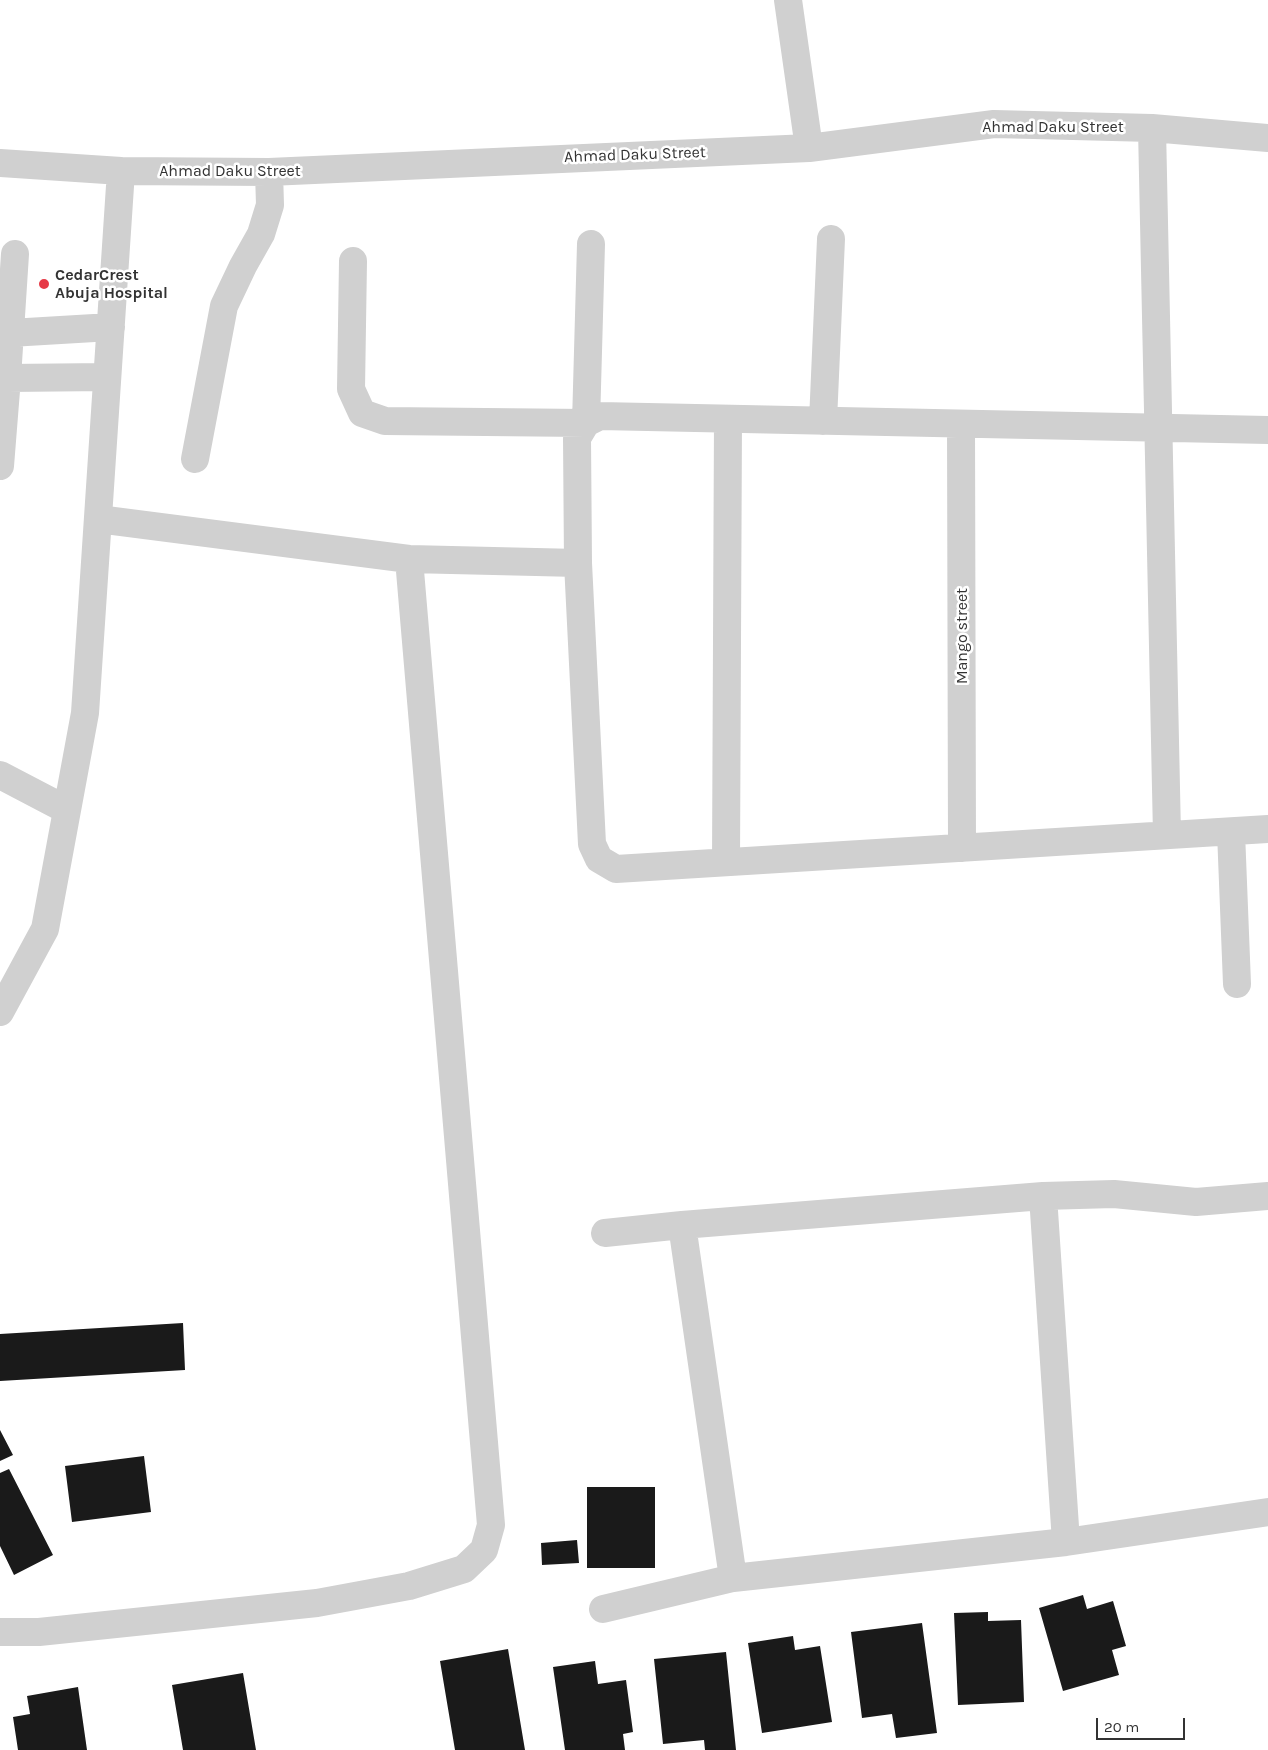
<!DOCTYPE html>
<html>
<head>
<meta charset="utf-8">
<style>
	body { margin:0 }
	#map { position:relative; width:1268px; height:1750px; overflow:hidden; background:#fff; font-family:Karla,sans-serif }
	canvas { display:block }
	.scale { position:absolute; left:1096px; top:1718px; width:89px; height:22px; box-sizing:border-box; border:2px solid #333; border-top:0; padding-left:6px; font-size:15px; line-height:18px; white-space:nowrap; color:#333; -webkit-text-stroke:4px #fff; paint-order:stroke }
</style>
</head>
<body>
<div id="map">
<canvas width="1268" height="1750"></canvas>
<div class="scale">20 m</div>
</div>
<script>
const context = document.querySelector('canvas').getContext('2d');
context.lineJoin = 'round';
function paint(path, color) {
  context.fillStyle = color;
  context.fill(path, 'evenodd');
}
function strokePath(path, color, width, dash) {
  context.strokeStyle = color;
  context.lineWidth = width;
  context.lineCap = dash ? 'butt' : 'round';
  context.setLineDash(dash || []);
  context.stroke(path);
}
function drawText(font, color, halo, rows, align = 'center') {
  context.font = font + ' Karla,sans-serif';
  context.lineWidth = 5;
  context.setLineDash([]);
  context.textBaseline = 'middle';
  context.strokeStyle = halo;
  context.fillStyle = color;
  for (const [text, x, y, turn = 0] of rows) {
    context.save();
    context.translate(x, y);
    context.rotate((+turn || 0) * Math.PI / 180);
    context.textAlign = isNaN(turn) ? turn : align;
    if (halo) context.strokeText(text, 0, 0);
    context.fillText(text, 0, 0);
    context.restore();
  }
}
paint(new Path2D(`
	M 183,1323 L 185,1370 L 0,1381 L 0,1334 Z
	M 0,1430 L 13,1455 L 0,1461 Z
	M 144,1456 L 151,1512 L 72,1522 L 65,1466 Z
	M 9,1469 L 53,1555 L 14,1575 L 0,1546 L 0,1473 Z
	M 587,1487 L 655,1487 L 655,1568 L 587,1568 Z
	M 577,1540 L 579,1563 L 542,1565 L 541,1543 Z
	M 1083,1595 L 1087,1609 L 1113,1601 L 1126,1646 L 1112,1650 L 1119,1675 L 1063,1691 L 1039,1608 Z
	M 988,1612 L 988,1621 L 1021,1620 L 1024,1702 L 958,1705 L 954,1613 Z
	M 922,1623 L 937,1733 L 896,1738 L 892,1714 L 862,1718 L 851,1632 Z
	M 793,1636 L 795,1650 L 820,1646 L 832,1722 L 762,1733 L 748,1643 Z
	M 508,1649 L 525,1750 L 455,1750 L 440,1661 Z
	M 726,1652 L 736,1750 L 705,1750 L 704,1740 L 663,1744 L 654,1659 Z
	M 595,1661 L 598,1684 L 626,1680 L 633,1732 L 623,1734 L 625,1750 L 565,1750 L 553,1667 Z
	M 243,1673 L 256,1750 L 183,1750 L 172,1685 Z
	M 78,1687 L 87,1750 L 18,1750 L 13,1717 L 30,1714 L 27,1696 Z`), '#1a1a1a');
strokePath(new Path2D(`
	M 788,0 L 809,148
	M 1152,128 L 1167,835
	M 0,163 L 121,171 L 269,172 L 809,148 L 994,124 L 1152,128 L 1268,138
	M 353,261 L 351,389 L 362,413 L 385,421 L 586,423
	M 10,333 L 111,327
	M 7,378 L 107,377
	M 823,421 L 831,239
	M 586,423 L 591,244
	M 961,424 L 962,848
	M 1268,430 L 600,416 L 586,423 L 577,438 L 578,563 L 592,844 L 599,859 L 616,869 L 1268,829
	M 195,459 L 224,306 L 243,266 L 261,234 L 270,205 L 269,172
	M 0,466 L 7,378 L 15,254
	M 98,519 L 409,559 L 578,563
	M 0,775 L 67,810
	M 1231,832 L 1237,984
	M 726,862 L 728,419
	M 0,1012 L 45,929 L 85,713 L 121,171
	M 1043,1196 L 1066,1542
	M 682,1225 L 733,1578
	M 605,1233 L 682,1225 L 1043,1196 L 1114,1194 L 1196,1202 L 1268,1196
	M 603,1609 L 733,1578 L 1066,1542 L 1268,1512
	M 0,1632 L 39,1632 L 317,1603 L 409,1586 L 464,1569 L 484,1550 L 491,1525 L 409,559`), '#d0d0d0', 28);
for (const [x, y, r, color] of [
	[44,284,6,"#e63946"]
]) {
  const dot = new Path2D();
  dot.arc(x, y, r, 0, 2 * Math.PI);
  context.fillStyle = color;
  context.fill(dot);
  strokePath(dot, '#fff', 2);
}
drawText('16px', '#333', '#fff', [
	["Ahmad Daku Street",1053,127],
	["Ahmad Daku Street",635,155,-2],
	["Ahmad Daku Street",230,171],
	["Mango street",962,636,-90]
]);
drawText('bold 16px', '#333', '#fff', [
	["CedarCrest",55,275],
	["Abuja Hospital",55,293]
], 'left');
</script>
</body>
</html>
